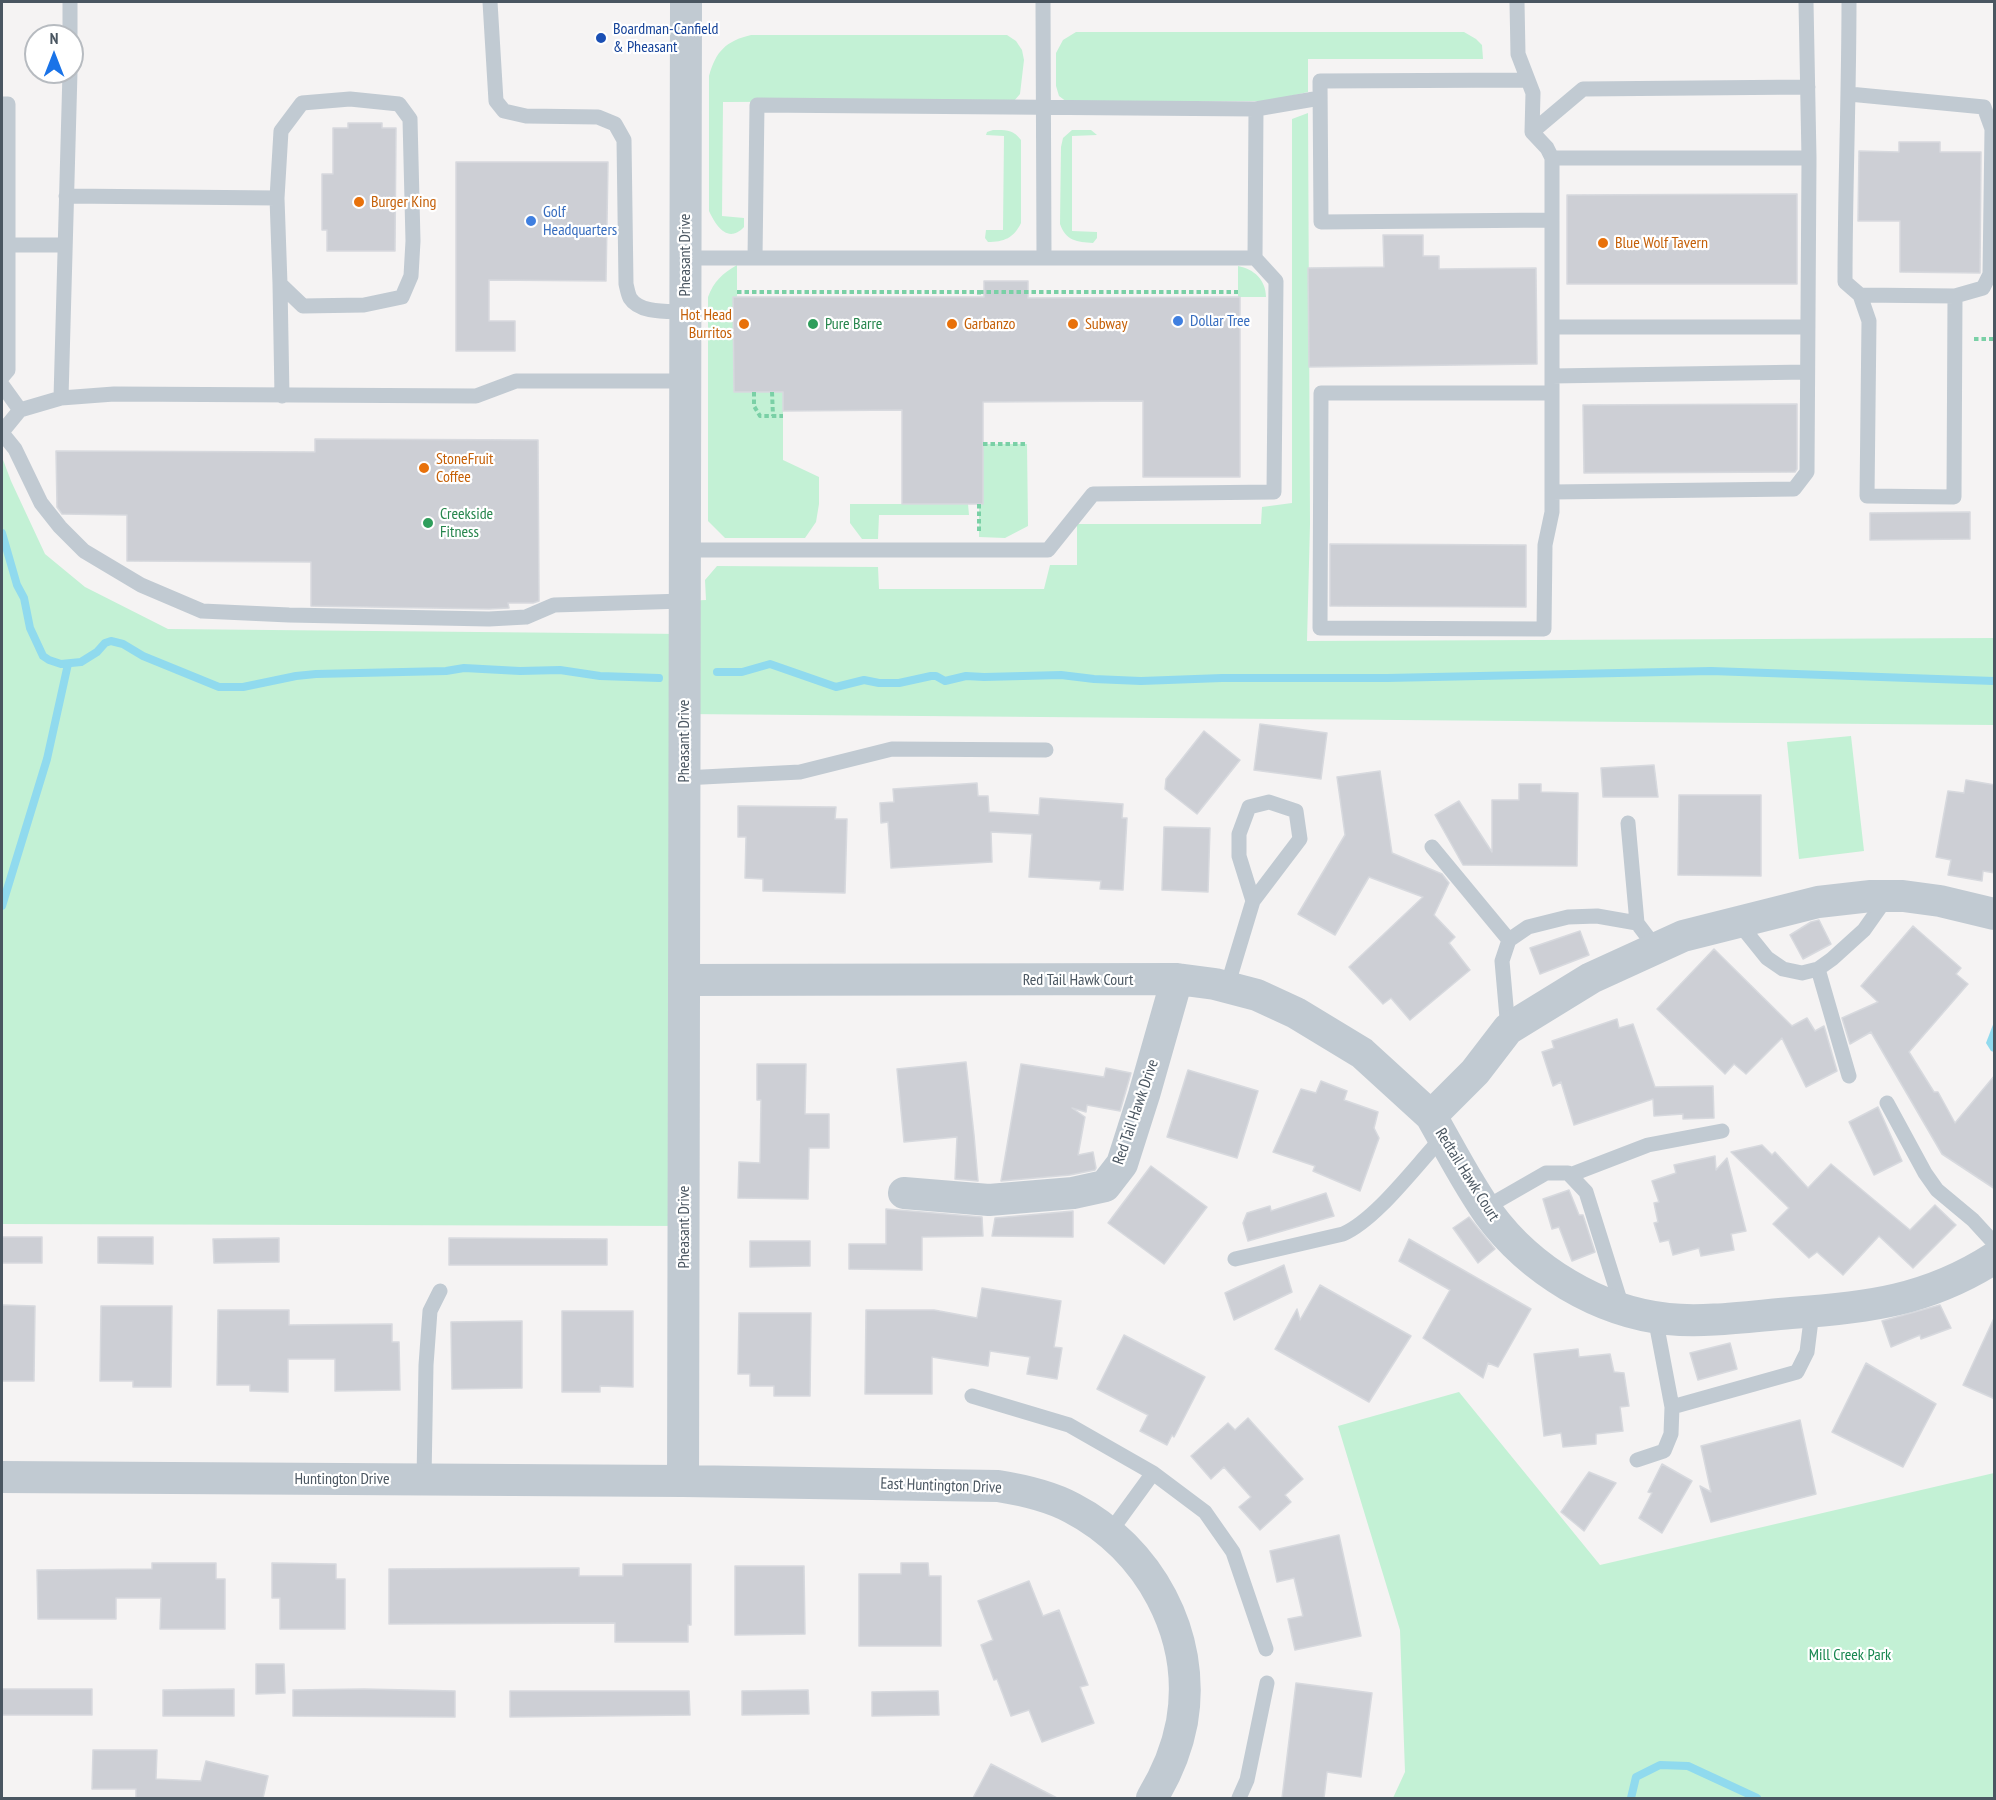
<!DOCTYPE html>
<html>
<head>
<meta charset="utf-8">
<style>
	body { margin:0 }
	#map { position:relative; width:1996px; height:1800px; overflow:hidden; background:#f5f3f3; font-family:"PT Sans Narrow",sans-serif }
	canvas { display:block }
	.frame { position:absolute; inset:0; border:3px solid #4a5661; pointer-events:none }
	.north { position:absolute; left:24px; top:24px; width:60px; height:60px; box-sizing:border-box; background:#fff; border:2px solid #b7bbc0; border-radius:50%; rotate:0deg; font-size:16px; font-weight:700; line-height:24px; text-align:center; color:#4a5661 }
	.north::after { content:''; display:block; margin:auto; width:21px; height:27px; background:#1a73e8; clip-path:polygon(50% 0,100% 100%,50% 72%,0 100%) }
</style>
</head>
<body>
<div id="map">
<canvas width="1996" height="1800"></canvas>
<div class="frame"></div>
<div class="north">N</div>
</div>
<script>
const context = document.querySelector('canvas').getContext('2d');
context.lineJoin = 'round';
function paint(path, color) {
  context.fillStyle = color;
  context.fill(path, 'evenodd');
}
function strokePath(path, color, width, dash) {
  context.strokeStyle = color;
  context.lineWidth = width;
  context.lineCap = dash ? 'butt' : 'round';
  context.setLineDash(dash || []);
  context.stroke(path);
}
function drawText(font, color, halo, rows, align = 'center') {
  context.font = font + ' "PT Sans Narrow",sans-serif';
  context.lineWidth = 4.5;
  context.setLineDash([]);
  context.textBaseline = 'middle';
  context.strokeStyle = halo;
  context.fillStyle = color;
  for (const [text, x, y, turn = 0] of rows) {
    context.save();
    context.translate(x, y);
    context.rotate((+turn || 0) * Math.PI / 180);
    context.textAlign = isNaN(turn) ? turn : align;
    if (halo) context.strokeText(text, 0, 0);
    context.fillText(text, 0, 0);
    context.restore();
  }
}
paint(new Path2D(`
	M 1076,32 L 1464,32 L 1476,39 L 1482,45 L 1483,59 L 1308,59 L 1308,92 L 1269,101 L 1067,102 L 1059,96 L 1056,86 L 1056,53 L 1063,40 Z
	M 751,35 L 1007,35 L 1016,41 L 1022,50 L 1024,60 L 1020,94 L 1014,101 L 723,102 L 722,216 L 744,218 L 744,227 C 728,244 716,226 709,211 L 709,76 C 716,51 726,41 751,35 Z
	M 1308,113 L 1310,524 L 1307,641 L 1994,638 L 1994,725 L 684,714 L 684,1226 L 2,1224 L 2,457 L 11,481 L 45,554 L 85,587 L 168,629 L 684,634 L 684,601 L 706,600 L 705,580 L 717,566 L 878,567 L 879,589 L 1044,589 L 1050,565 L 1077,565 L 1077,524 L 1261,524 L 1262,507 L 1292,503 L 1292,119 Z
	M 993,130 C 1005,130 1013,129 1021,140 L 1021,223 C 1014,238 1004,242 988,242 L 985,238 L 986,230 L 1003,230 L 1004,136 L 986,135 L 987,132 Z
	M 1072,130 L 1091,130 L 1097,135 L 1072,136 L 1072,231 L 1097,232 L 1097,238 L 1093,243 C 1077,242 1066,241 1060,224 L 1061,147 L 1063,138 Z
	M 737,265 L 737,297 L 733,298 L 734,392 L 783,392 L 783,460 L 819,477 L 819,504 L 816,522 L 805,538 L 725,538 L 708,521 L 708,297 C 714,281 722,274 737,265 Z
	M 1238,266 C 1254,269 1266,280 1266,297 L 1238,297 Z
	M 983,444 L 1027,444 L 1028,526 L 1005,538 L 979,537 L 979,504 L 983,504 Z
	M 850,504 L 968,504 L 969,515 L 879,515 L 878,539 L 862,539 L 850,523 Z
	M 1851,736 L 1864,851 L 1799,859 L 1787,742 Z
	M 1459,1392 L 1600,1565 L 1994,1473 L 1994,1798 L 1393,1798 L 1405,1772 L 1400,1630 L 1338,1426 Z`), '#c3f1d5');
paint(new Path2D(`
	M 1994,1022 L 1994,1052 L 1991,1051 L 1986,1043 Z`), '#90daee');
strokePath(new Path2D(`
	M 2,533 L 17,585 L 24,598 L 30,628 L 43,656 L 49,660 L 61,664 L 81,662 L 97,652 L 105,643 L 111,641 L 123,644 L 143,656 L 219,687 L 243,687 L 296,676 L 316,674 L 446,671 L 464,668 L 520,671 L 560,670 L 600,676 L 659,678
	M 717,672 L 742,672 L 770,664 L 836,687 L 864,680 L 879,683 L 899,683 L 931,676 L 936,676 L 945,681 L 966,676 L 984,677 L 1061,675 L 1094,679 L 1141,681 L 1222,678 L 1387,678 L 1711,671 L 1994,681
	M 2,906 L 47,759 L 68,664
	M 1631,1798 L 1636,1777 L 1660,1765 L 1688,1766 L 1757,1798`), '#90daee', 8);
const building = new Path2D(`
	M 348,123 L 382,123 L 382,128 L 396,128 L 395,251 L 327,251 L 327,230 L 322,230 L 322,174 L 333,174 L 333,128 L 348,128 Z
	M 1899,142 L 1940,142 L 1940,152 L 1981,152 L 1980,273 L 1900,272 L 1900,221 L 1858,221 L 1859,151 L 1899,152 Z
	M 456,162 L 608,162 L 606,281 L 489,280 L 489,321 L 515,321 L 515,351 L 456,351 Z
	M 1797,194 L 1797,284 L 1567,284 L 1567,195 Z
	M 1383,235 L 1423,235 L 1423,256 L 1439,256 L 1439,269 L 1536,268 L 1537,364 L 1309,367 L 1308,268 L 1384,267 Z
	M 984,281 L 1028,281 L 1028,298 L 1240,297 L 1240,477 L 1143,477 L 1143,401 L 983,402 L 983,504 L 902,504 L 902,410 L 783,411 L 783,392 L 734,392 L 733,297 L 984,297 Z
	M 1797,404 L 1797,469 L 1795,472 L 1584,473 L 1583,405 Z
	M 315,439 L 538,440 L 539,601 L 533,603 L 508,603 L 509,608 L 489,609 L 311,606 L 311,562 L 127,561 L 127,515 L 62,514 L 57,507 L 56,451 L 315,452 Z
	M 1970,512 L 1970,539 L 1870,540 L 1870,513 Z
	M 1330,544 L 1526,545 L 1526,607 L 1330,606 Z
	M 1260,724 L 1327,733 L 1321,779 L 1254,770 Z
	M 1204,731 L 1240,760 L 1197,814 L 1165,789 L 1166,779 Z
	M 1654,765 L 1658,797 L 1603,797 L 1601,768 Z
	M 1380,771 L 1392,853 L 1442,874 L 1449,883 L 1434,915 L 1455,937 L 1449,943 L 1470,970 L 1410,1020 L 1391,998 L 1383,1004 L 1349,967 L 1423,897 L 1369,877 L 1335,935 L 1298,914 L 1345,835 L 1337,777 Z
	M 1966,780 L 1995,785 L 1995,873 L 1983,871 L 1982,881 L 1948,875 L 1951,860 L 1936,857 L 1948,791 L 1964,793 Z
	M 977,783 L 978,796 L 988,796 L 989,812 L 1039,815 L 1040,798 L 1123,804 L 1122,818 L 1127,818 L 1123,890 L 1100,889 L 1101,881 L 1029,877 L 1032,834 L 991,832 L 992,862 L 891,868 L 888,822 L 881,823 L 880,803 L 894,802 L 893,789 Z
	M 1519,784 L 1541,784 L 1541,792 L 1578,793 L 1577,866 L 1463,865 L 1435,815 L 1459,801 L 1492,852 L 1492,800 L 1519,800 Z
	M 1679,795 L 1761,795 L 1761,876 L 1678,875 Z
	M 738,806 L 836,807 L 835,819 L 847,819 L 845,893 L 763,891 L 763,879 L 745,878 L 746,837 L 738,837 Z
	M 1164,827 L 1210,828 L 1208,892 L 1162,890 Z
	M 1819,920 L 1831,944 L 1803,959 L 1790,935 L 1811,922 Z
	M 1913,926 L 1961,968 L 1956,974 L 1968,984 L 1909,1052 L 1934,1092 L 1938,1092 L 1955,1123 L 1995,1075 L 1995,1189 L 1942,1154 L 1871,1032 L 1850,1044 L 1842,1018 L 1878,1002 L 1861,986 Z
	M 1580,931 L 1589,955 L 1540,974 L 1530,948 Z
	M 1714,949 L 1792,1026 L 1807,1018 L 1815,1031 L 1824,1026 L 1837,1071 L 1806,1087 L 1782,1038 L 1746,1074 L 1734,1064 L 1725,1074 L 1657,1009 Z
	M 1617,1019 L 1619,1028 L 1633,1024 L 1655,1087 L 1713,1086 L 1714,1118 L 1683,1119 L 1683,1114 L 1654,1116 L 1653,1099 L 1574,1125 L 1561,1082 L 1553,1086 L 1542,1052 L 1554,1048 L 1552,1041 Z
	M 966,1062 L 974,1135 L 978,1181 L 955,1179 L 957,1137 L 904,1142 L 897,1069 Z
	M 757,1064 L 806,1064 L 805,1114 L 829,1114 L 829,1148 L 809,1148 L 808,1199 L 738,1198 L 739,1162 L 760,1163 L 761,1100 L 757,1100 Z
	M 1021,1064 L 1104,1077 L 1106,1068 L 1131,1073 L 1120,1111 L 1087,1105 L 1086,1112 L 1072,1108 L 1085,1117 L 1078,1155 L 1093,1152 L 1096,1168 L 1095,1170 L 1070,1175 L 1001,1181 Z
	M 1188,1070 L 1258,1091 L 1237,1158 L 1167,1137 Z
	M 1321,1081 L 1347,1091 L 1344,1100 L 1378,1112 L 1374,1128 L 1379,1138 L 1360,1191 L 1313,1171 L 1315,1166 L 1273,1152 L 1301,1089 L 1316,1093 Z
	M 1878,1107 L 1902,1161 L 1874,1175 L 1849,1122 Z
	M 1762,1145 L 1772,1155 L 1775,1152 L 1808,1188 L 1831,1164 L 1910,1230 L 1935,1205 L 1956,1225 L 1913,1268 L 1879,1236 L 1843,1275 L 1817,1252 L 1809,1258 L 1773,1224 L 1789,1208 L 1731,1152 Z
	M 1715,1156 L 1716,1170 L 1727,1158 L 1746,1231 L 1731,1234 L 1734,1250 L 1701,1256 L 1699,1248 L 1673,1255 L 1669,1240 L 1660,1242 L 1654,1223 L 1658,1222 L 1654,1203 L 1659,1202 L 1652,1181 L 1676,1173 L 1674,1165 Z
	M 1151,1166 L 1207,1207 L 1164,1264 L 1108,1223 Z
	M 1569,1190 L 1579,1215 L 1583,1215 L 1595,1252 L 1572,1261 L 1559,1227 L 1552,1229 L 1543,1199 Z
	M 1326,1193 L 1334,1216 L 1248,1241 L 1243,1223 L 1247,1213 L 1270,1206 L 1271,1211 Z
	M 886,1209 L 982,1217 L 983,1236 L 922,1237 L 922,1270 L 849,1269 L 849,1244 L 886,1244 Z
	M 1073,1211 L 1073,1237 L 992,1236 L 995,1218 Z
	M 1469,1217 L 1495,1249 L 1478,1263 L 1453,1228 Z
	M 2,1237 L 42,1237 L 42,1263 L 2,1263 Z
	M 98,1237 L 153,1237 L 153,1264 L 98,1263 Z
	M 279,1238 L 279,1262 L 214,1263 L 213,1239 Z
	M 449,1238 L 607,1239 L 607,1265 L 449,1265 Z
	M 1409,1239 L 1531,1309 L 1498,1367 L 1488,1363 L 1483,1378 L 1423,1338 L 1450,1290 L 1399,1261 Z
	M 750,1241 L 810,1241 L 810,1266 L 750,1267 Z
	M 1284,1265 L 1292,1292 L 1234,1320 L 1225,1293 Z
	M 1320,1285 L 1411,1336 L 1369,1402 L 1275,1349 L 1297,1309 L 1300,1320 Z
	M 982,1288 L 1061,1301 L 1054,1347 L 1062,1348 L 1057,1379 L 1027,1374 L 1030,1357 L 990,1351 L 988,1366 L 932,1357 L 932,1394 L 865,1394 L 866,1310 L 934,1310 L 977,1318 Z
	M 2,1305 L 35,1306 L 34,1381 L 2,1381 Z
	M 1940,1305 L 1951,1328 L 1921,1339 L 1920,1335 L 1891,1347 L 1882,1321 Z
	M 101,1306 L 172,1306 L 171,1387 L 133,1387 L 133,1381 L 100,1381 Z
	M 218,1310 L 289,1310 L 289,1325 L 392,1324 L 392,1342 L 399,1342 L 400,1390 L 335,1391 L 335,1359 L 288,1359 L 288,1392 L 250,1391 L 250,1385 L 217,1385 Z
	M 562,1311 L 633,1311 L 633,1387 L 600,1386 L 600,1392 L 562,1392 Z
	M 739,1313 L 811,1313 L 810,1396 L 774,1396 L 774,1386 L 750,1386 L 750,1374 L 738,1374 Z
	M 1995,1316 L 1995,1399 L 1963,1385 Z
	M 522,1321 L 522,1388 L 452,1389 L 451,1322 Z
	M 1124,1335 L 1205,1377 L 1174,1437 L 1172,1435 L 1167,1445 L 1140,1431 L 1148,1415 L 1097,1389 Z
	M 1730,1343 L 1737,1369 L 1698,1380 L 1690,1353 Z
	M 1578,1349 L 1579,1357 L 1610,1354 L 1614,1372 L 1624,1373 L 1629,1406 L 1620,1407 L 1623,1431 L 1596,1434 L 1596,1444 L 1563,1447 L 1561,1433 L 1544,1436 L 1534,1354 Z
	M 1866,1363 L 1936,1404 L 1903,1467 L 1832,1432 Z
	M 1248,1418 L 1303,1479 L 1285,1495 L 1291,1502 L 1260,1530 L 1239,1507 L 1251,1497 L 1224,1467 L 1211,1479 L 1191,1456 L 1228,1423 L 1235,1430 Z
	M 1800,1420 L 1816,1494 L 1711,1522 L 1700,1486 L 1711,1492 L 1701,1446 Z
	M 1662,1464 L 1692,1481 L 1662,1533 L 1639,1518 L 1652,1493 L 1648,1492 Z
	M 1589,1472 L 1616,1483 L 1584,1531 L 1561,1512 Z
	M 1339,1535 L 1361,1636 L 1295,1650 L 1288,1619 L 1303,1616 L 1294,1578 L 1277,1582 L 1270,1551 Z
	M 152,1563 L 216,1563 L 216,1579 L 225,1579 L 225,1629 L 160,1629 L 161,1598 L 116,1598 L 116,1619 L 38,1619 L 37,1570 L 152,1569 Z
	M 272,1563 L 336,1564 L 336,1579 L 345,1579 L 345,1629 L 280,1629 L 280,1598 L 272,1598 Z
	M 901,1563 L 928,1563 L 929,1576 L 941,1576 L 941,1646 L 859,1646 L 859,1574 L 901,1574 Z
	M 623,1564 L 691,1564 L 691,1625 L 688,1625 L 688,1642 L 615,1642 L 615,1623 L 389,1624 L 389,1569 L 579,1568 L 579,1576 L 623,1576 Z
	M 735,1566 L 804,1566 L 805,1634 L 735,1635 Z
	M 1029,1581 L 1043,1616 L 1059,1610 L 1088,1685 L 1080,1687 L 1094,1723 L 1042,1742 L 1029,1710 L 1011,1716 L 997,1679 L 994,1680 L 981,1645 L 993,1640 L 978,1601 Z
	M 256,1664 L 284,1664 L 285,1693 L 256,1694 Z
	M 1296,1683 L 1372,1693 L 1361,1777 L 1327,1772 L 1324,1798 L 1282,1798 Z
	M 2,1689 L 92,1689 L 92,1715 L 2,1715 Z
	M 234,1689 L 234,1716 L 163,1716 L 163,1690 Z
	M 364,1689 L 455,1691 L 455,1717 L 293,1716 L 293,1690 Z
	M 808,1690 L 809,1714 L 742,1715 L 742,1691 Z
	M 510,1691 L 689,1691 L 690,1715 L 510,1717 Z
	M 938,1691 L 939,1715 L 872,1716 L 872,1692 Z
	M 93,1750 L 157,1750 L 156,1779 L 201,1781 L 206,1761 L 268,1776 L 263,1798 L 136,1798 L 136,1789 L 92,1789 Z
	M 991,1764 L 1057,1798 L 973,1798 Z`);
paint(building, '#cdcfd5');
strokePath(building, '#d7d9de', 1.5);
strokePath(new Path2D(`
	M 737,292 L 979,292 L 979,296
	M 979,292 L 1238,292
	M 1974,339 L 1994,339
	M 754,392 L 754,406 L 760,416 L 783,416
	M 772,392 L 773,416
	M 983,444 L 1027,444
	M 979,504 L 979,531`), '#7ad0a6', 4, [4.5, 3]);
strokePath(new Path2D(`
	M 70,2 L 70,36
	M 490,2 L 496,101 L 504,111 L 526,116 L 598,117 L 615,124 L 624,140 L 626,284 C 627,288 628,294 630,298 C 640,314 669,311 685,312
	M 1043,2 L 1044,258
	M 1517,2 L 1518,54 L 1533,93 L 1532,132 L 1547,148 L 1552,158 L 1552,512 L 1545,545 L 1544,629 L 1320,628 L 1321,393 L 1552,393
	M 1849,2 C 1849,95 1845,189 1845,282 L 1860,295 L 1869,321 L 1867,496 L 1954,497 L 1955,296
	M 1527,80 L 1320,81 L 1321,222 L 1552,220
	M 1849,94 L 1984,107 L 1992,129 L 1990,274 L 1983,288 L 1955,296 L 1860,295
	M 350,99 L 399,104 L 410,119 L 413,241 L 411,276 L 402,297 L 364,305 L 303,306 L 280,284 L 277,198 L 281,131 L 302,103 Z
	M 2,104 L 8,104 L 8,370 L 2,377
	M 1532,132 L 1583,89 L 1808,87
	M 1552,158 L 1809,158
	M 66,196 L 277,198
	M 8,245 L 64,245
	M 685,258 L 1255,258
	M 755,258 L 757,105 L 1256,109 L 1320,98
	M 280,284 L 282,396
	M 1552,327 L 1808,327
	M 1552,376 L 1807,372
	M 2,385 L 20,410
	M 61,398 L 70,72
	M 2,432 L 20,410 L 61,398 L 114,394 L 476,396 L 516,381 L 685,381
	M 2,433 L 15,449 L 41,503 L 60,527 L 84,551 L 141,585 L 202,611 L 289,615 L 489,619 L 526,617 L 554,605 L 684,601
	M 1552,492 L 1794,489 L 1807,472 L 1809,158 L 1806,2
	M 684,550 L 1048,550 L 1093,494 L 1274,492 L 1276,281 L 1255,258 L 1256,109
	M 684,778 L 800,772 L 892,749 L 1046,750
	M 1628,823 L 1637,923
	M 1432,847 L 1509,940
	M 1738,922 L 1767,958 L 1783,969 L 1802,973 L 1818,969 L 1832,959 L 1864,930 L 1888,896
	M 1818,969 L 1849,1076
	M 1227,987 L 1253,901 L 1300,839 L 1296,811 L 1269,802 L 1249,807 L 1239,834 L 1239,856 L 1253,901
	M 1508,1029 L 1502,961 L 1509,940 L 1528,927 L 1568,917 L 1597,916 L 1637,923 L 1656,948
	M 1887,1103 L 1925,1173 L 1937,1190 L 1973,1220 L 1994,1243
	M 1570,1175 L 1648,1145 L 1722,1131
	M 1485,1208 L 1546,1173 L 1568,1173 L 1586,1192 L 1623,1310
	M 1235,1259 L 1343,1234 C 1377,1219 1416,1165 1443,1137
	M 972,1396 L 1069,1425 L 1153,1473 L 1205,1512 L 1233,1552 L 1266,1649
	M 1672,1407 L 1797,1372 L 1807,1352 L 1812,1312
	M 1637,1460 L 1664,1451 L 1671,1434 L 1672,1407 L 1655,1317
	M 424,1479 L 426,1365 L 430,1311 L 440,1291
	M 1110,1532 L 1153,1473
	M 1239,1798 L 1247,1780 L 1267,1683`), '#c1cad2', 15);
strokePath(new Path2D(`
	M 1994,914 L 1940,901 L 1903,896 L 1871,896 L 1818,902 L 1683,936 L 1591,978 L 1508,1029 L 1475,1072 L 1431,1116 C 1450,1149 1467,1183 1489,1214 C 1530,1270 1599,1312 1668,1319 C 1706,1323 1753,1316 1791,1313 C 1867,1308 1929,1300 1994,1258
	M 684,980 L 1177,979 L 1215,984 L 1257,995 L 1296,1013 L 1362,1053 L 1431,1116
	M 904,1193 L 989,1200 L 1073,1193 L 1105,1186 L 1122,1164 L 1144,1095 L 1177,979
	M 2,1477 L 683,1481 L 998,1486 C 1023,1490 1050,1496 1072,1508 C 1149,1548 1197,1635 1182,1722 C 1177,1749 1166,1775 1152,1798
	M 683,1481 L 686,2`), '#c1cad2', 32);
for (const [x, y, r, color] of [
	[601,38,6,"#1a4fb4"],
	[359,202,6,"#e8710a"],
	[531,221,6,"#3f7fe0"],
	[1603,243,6,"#e8710a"],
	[1178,321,6,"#3f7fe0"],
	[744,324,6,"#e8710a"],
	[813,324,6,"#2e9e5b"],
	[952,324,6,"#e8710a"],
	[1073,324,6,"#e8710a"],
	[424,468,6,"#e8710a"],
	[428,523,6,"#2e9e5b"]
]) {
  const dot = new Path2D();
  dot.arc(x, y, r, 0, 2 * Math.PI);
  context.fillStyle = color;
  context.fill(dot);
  strokePath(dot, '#fff', 2);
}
drawText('16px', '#164399', '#fff', [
	["Boardman-Canfield",613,29],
	["& Pheasant",613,47]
], 'left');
drawText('16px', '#c56008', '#fff', [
	["Burger King",371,202],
	["Blue Wolf Tavern",1615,243],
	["Hot Head",732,315,"right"],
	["Burritos",732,333,"right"],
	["Garbanzo",964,324],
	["Subway",1085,324],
	["StoneFruit",436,459],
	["Coffee",436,477]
], 'left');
drawText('16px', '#366cbe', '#fff', [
	["Golf",543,212],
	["Headquarters",543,230],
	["Dollar Tree",1190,321]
], 'left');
drawText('16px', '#4a5661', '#fff', [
	["Pheasant Drive",685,255,-90],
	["Pheasant Drive",684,741,-90],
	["Red Tail Hawk Court",1078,980],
	["Red Tail Hawk Drive",1136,1112,-71],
	["Redtail Hawk Court",1467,1175,58],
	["Pheasant Drive",684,1227,-90],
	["Huntington Drive",342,1479],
	["East Huntington Drive",941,1486,2]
]);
drawText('16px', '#27864d', '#fff', [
	["Pure Barre",825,324],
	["Creekside",440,514],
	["Fitness",440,532]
], 'left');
drawText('16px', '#17864f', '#fff', [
	["Mill Creek Park",1850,1655]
]);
</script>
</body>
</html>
